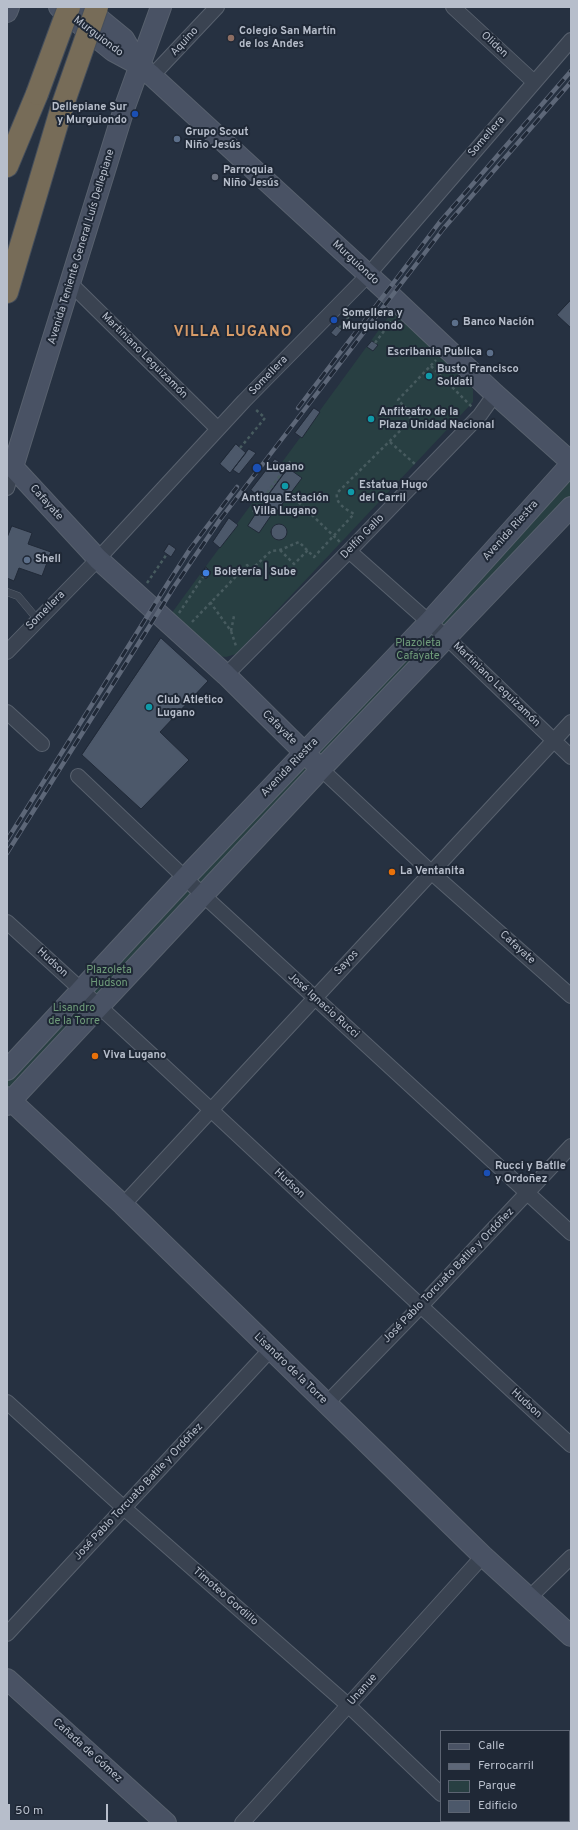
<!DOCTYPE html>
<html>
<head>
<meta charset="utf-8">
<style>
	body { margin:0 }
	#map { position:relative; width:578px; height:1830px; overflow:hidden; background:#263141; font-family:Overpass,sans-serif }
	canvas { display:block }
	.frame { position:absolute; inset:0; border:8px solid #b7becb; pointer-events:none }
	.legend { position:absolute; left:440px; top:1730px; width:130px; height:92px; box-sizing:border-box; background:#1f2836; border:1px solid #5c6472; margin:0; padding:5px 7px; list-style:none; font-size:12px; color:#b7becb }
	.legend li { display:flex; align-items:center; gap:8px; height:20px }
	.legend b { width:20px; border:1px solid #5c6472 }
	.scale { position:absolute; left:8px; top:1804px; width:100px; height:18px; box-sizing:border-box; border:2px solid #b7becb; border-top:0; padding-left:5px; font-size:12px; line-height:14px; white-space:nowrap; color:#b7becb; -webkit-text-stroke:3px #1f2836; paint-order:stroke }
</style>
</head>
<body>
<div id="map">
<canvas width="578" height="1830"></canvas>
<div class="frame"></div>
<ul class="legend">
<li><b style="height:5px;background:#495264"></b>Calle</li>
<li><b style="height:5px;background:#5d6778"></b>Ferrocarril</li>
<li><b style="height:11px;background:#283f42"></b>Parque</li>
<li><b style="height:11px;background:#4c586a"></b>Edificio</li>
</ul>
<div class="scale">50 m</div>
</div>
<script>
const context = document.querySelector('canvas').getContext('2d');
context.lineJoin = 'round';
function paint(path, color) {
  context.fillStyle = color;
  context.fill(path, 'evenodd');
}
function strokePath(path, color, width, dash) {
  context.strokeStyle = color;
  context.lineWidth = width;
  context.lineCap = dash ? 'butt' : 'round';
  context.setLineDash(dash || []);
  context.stroke(path);
}
function drawText(font, color, halo, rows, align = 'center') {
  context.font = font + ' Overpass,sans-serif';
  context.lineWidth = 4;
  context.setLineDash([]);
  context.textBaseline = 'middle';
  context.strokeStyle = halo;
  context.fillStyle = color;
  for (const [text, x, y, turn = 0] of rows) {
    context.save();
    context.translate(x, y);
    context.rotate((+turn || 0) * Math.PI / 180);
    context.textAlign = isNaN(turn) ? turn : align;
    if (halo) context.strokeText(text, 0, 0);
    context.fillText(text, 0, 0);
    context.restore();
  }
}
paint(new Path2D(`
	M 392,312 L 397,314 L 473,389 L 473,402 L 236,654 L 226,657 L 217,656 L 171,614 Z
	M 571,464 L 571,507 L 7,1105 L 7,1070 Z`), '#283f42');
const building = new Path2D(`
	M 571,300 L 571,328 L 557,315 Z
	M 337,326 L 342,330 L 336,337 L 331,333 Z
	M 372,341 L 378,345 L 373,351 L 367,347 Z
	M 314,408 L 320,412 L 302,438 L 295,433 Z
	M 236,444 L 246,453 L 230,473 L 220,464 Z
	M 249,449 L 256,453 L 239,474 L 233,470 Z
	M 275,459 L 288,468 L 264,501 L 251,490 Z
	M 288,468 L 302,478 L 277,511 L 264,501 Z
	M 261,506 L 272,514 L 259,533 L 248,526 Z
	M 229,518 L 238,525 L 220,548 L 213,542 Z
	M271 532a8 8 0 1 1 16 0a8 8 0 1 1-16 0Z
	M 12,526 L 32,533 L 28,544 L 51,552 L 42,576 L 19,568 L 14,581 L 7,578 L 7,538 Z
	M 169,544 L 176,549 L 171,557 L 164,552 Z
	M 206,567 L 211,572 L 206,579 L 201,575 Z
	M 161,638 L 208,681 L 160,732 L 189,760 L 141,809 L 82,755 Z`);
paint(building, '#4c586a');
strokePath(building, '#212a38', 1);
const lane = new Path2D(`
	M 7,592 L 18,596 L 38,620`);
const street = new Path2D(`
	M 453,7 L 534,82
	M 152,76 L 217,7
	M 71,284 L 218,429
	M 7,488 L 13,467
	M 349,551 L 447,638 L 571,757
	M 7,652 L 98,559 L 244,401 L 368,275 L 571,40
	M 226,675 L 349,551 L 480,415 L 495,394
	M 7,712 L 42,744
	M 321,769 L 431,872 L 571,996
	M 78,776 L 203,895 L 571,1233
	M 7,922 C 197,1094 382,1272 571,1445
	M 123,1205 L 571,722
	M 7,1402 L 124,1508 L 349,1706 L 441,1794
	M 326,1404 L 420,1307 L 571,1146
	M 529,1598 L 571,1557
	M 7,1634 L 270,1350
	M 470,1821 L 472,1823
	M 242,1823 L 483,1556`);
const secondary = new Path2D(`
	M 59,7 L 113,51 L 139,65 L 152,76 L 386,291 L 495,394 L 571,462
	M 85,7 L 124,39 L 139,65
	M 161,7 L 124,109 L 13,467 L 98,559 L 226,675 L 321,769
	M 7,12 L 9,7
	M 7,1070 L 185,878 L 429,622 L 571,464
	M 7,1097 L 123,1205 L 483,1556 L 571,1636
	M 7,1105 L 321,769 L 571,507
	M 7,1679 L 166,1823`);
const highway = new Path2D(`
	M 7,166 L 37,94
	M 7,292 L 62,107`);
strokePath(lane, '#58616e', 8);
strokePath(street, '#58616e', 16);
strokePath(secondary, '#58616e', 22);
strokePath(highway, '#454e5b', 24);
strokePath(new Path2D(`
	M 339,328 L 352,313
	M 375,343 L 393,319
	M 431,366 L 472,407
	M 390,442 L 415,464
	M 240,448 L 265,418 L 254,408
	M 290,494 L 340,542
	M 253,512 L 292,459
	M 280,550 L 294,564 L 308,550
	M 147,583 L 167,554
	M 210,602 L 231,631 L 236,646
	M 179,613 L 203,577
	M 192,622 L 247,565 L 252,569 L 271,551 L 280,550 L 299,542 L 314,557 L 354,514 C 346,509 335,504 337,493 L 406,425 L 410,419 L 410,412 L 398,400 L 436,360
	M 231,631 L 234,616`), '#475b5f', 2.5, [3, 3]);
strokePath(lane, '#3a4351', 7);
strokePath(street, '#3a4351', 14);
strokePath(secondary, '#495264', 20);
strokePath(highway, '#776c58', 22);
const rail = new Path2D(`
	M 298,408 L 439,223 L 571,71
	M 7,840 L 168,583 L 190,549 L 237,487
	M 7,853 L 174,587 L 219,521 L 444,228 L 571,82`);
strokePath(rail, '#5d6778', 4.5);
strokePath(rail, '#1f2836', 3, [9]);
const highwayBridge = new Path2D(`
	M 37,94 L 69,7
	M 62,107 L 97,7`);
strokePath(highwayBridge, '#454e5b', 24, []);
strokePath(highwayBridge, '#776c58', 22);
for (const [x, y, r, color] of [
	[231,38,4,"#8d6e63"],
	[135,114,4,"#1a4fb4"],
	[177,139,4,"#5c6f8a"],
	[215,177,4,"#6b7280"],
	[334,320,4,"#1a4fb4"],
	[455,323,4,"#5c6f8a"],
	[490,353,4,"#5c6f8a"],
	[429,376,4,"#0f9aa8"],
	[371,419,4,"#0f9aa8"],
	[257,468,5,"#1a4fb4"],
	[285,486,4,"#0f9aa8"],
	[351,492,4,"#0f9aa8"],
	[27,560,4,"#5c6f8a"],
	[206,573,4,"#3f7fe0"],
	[149,707,4,"#0f9aa8"],
	[392,872,4,"#e8710a"],
	[95,1056,4,"#e8710a"],
	[487,1173,4,"#1a4fb4"]
]) {
  const dot = new Path2D();
  dot.arc(x, y, r, 0, 2 * Math.PI);
  context.fillStyle = color;
  context.fill(dot);
  strokePath(dot, '#1f2836', 1.5);
}
drawText('bold 11px', '#b7becb', '#1f2836', [
	["Colegio San Martín",239,32],
	["de los Andes",239,45],
	["Dellepiane Sur",127,108,"right"],
	["y Murguiondo",127,121,"right"],
	["Grupo Scout",185,133],
	["Niño Jesús",185,146],
	["Parroquia",223,171],
	["Niño Jesús",223,184],
	["Somellera y",342,314],
	["Murguiondo",342,327],
	["Banco Nación",463,323],
	["Escribania Publica",482,353,"right"],
	["Busto Francisco",437,370],
	["Soldati",437,383],
	["Anfiteatro de la",379,413],
	["Plaza Unidad Nacional",379,426],
	["Lugano",266,468],
	["Estatua Hugo",359,486],
	["del Carril",359,499],
	["Antigua Estación",285,499,"center"],
	["Villa Lugano",285,512,"center"],
	["Shell",35,560],
	["Boletería | Sube",214,573],
	["Club Atletico",157,701],
	["Lugano",157,714],
	["La Ventanita",400,872],
	["Viva Lugano",103,1056],
	["Rucci y Batlle",495,1167],
	["y Ordoñez",495,1180]
], 'left');
drawText('11px', '#b7becb', '#1f2836', [
	["Murguiondo",98,37,37],
	["Aquino",185,42,-47],
	["Oliden",494,45,43],
	["Somellera",487,137,-49],
	["Avenida Teniente General Luís Dellepiane",82,247,-73],
	["Murguiondo",355,263,43],
	["Martiniano Leguizamón",144,356,45],
	["Somellera",269,376,-46],
	["Cafayate",46,503,48],
	["Avenida Riestra",511,531,-48],
	["Delfín Gallo",363,537,-46],
	["Somellera",46,611,-45],
	["Martiniano Leguizamón",496,685,44],
	["Cafayate",279,728,45],
	["Avenida Riestra",290,768,-46],
	["Cafayate",517,948,42],
	["Hudson",52,963,42],
	["Sayos",347,963,-47],
	["José Ignacio Rucci",323,1006,42],
	["Hudson",289,1184,43],
	["José Pablo Torcuato Batlle y Ordóñez",449,1276,-46],
	["Lisandro de la Torre",290,1369,44],
	["Hudson",526,1404,42],
	["José Pablo Torcuato Batlle y Ordóñez",139,1492,-47],
	["Timoteo Gordillo",225,1597,41],
	["Unanue",363,1690,-48],
	["Cañada de Gómez",87,1751,42]
]);
drawText('11px', '#6f9c7a', '#1f2836', [
	["Plazoleta",418,644],
	["Cafayate",418,657],
	["Plazoleta",109,971],
	["Hudson",109,984],
	["Lisandro",74,1009],
	["de la Torre",74,1022]
]);
context.letterSpacing = '1px';
drawText('bold 15px', '#d69b68', '#1f2836', [
	["VILLA LUGANO",233,333]
]);
context.letterSpacing = '0px';
</script>
</body>
</html>
